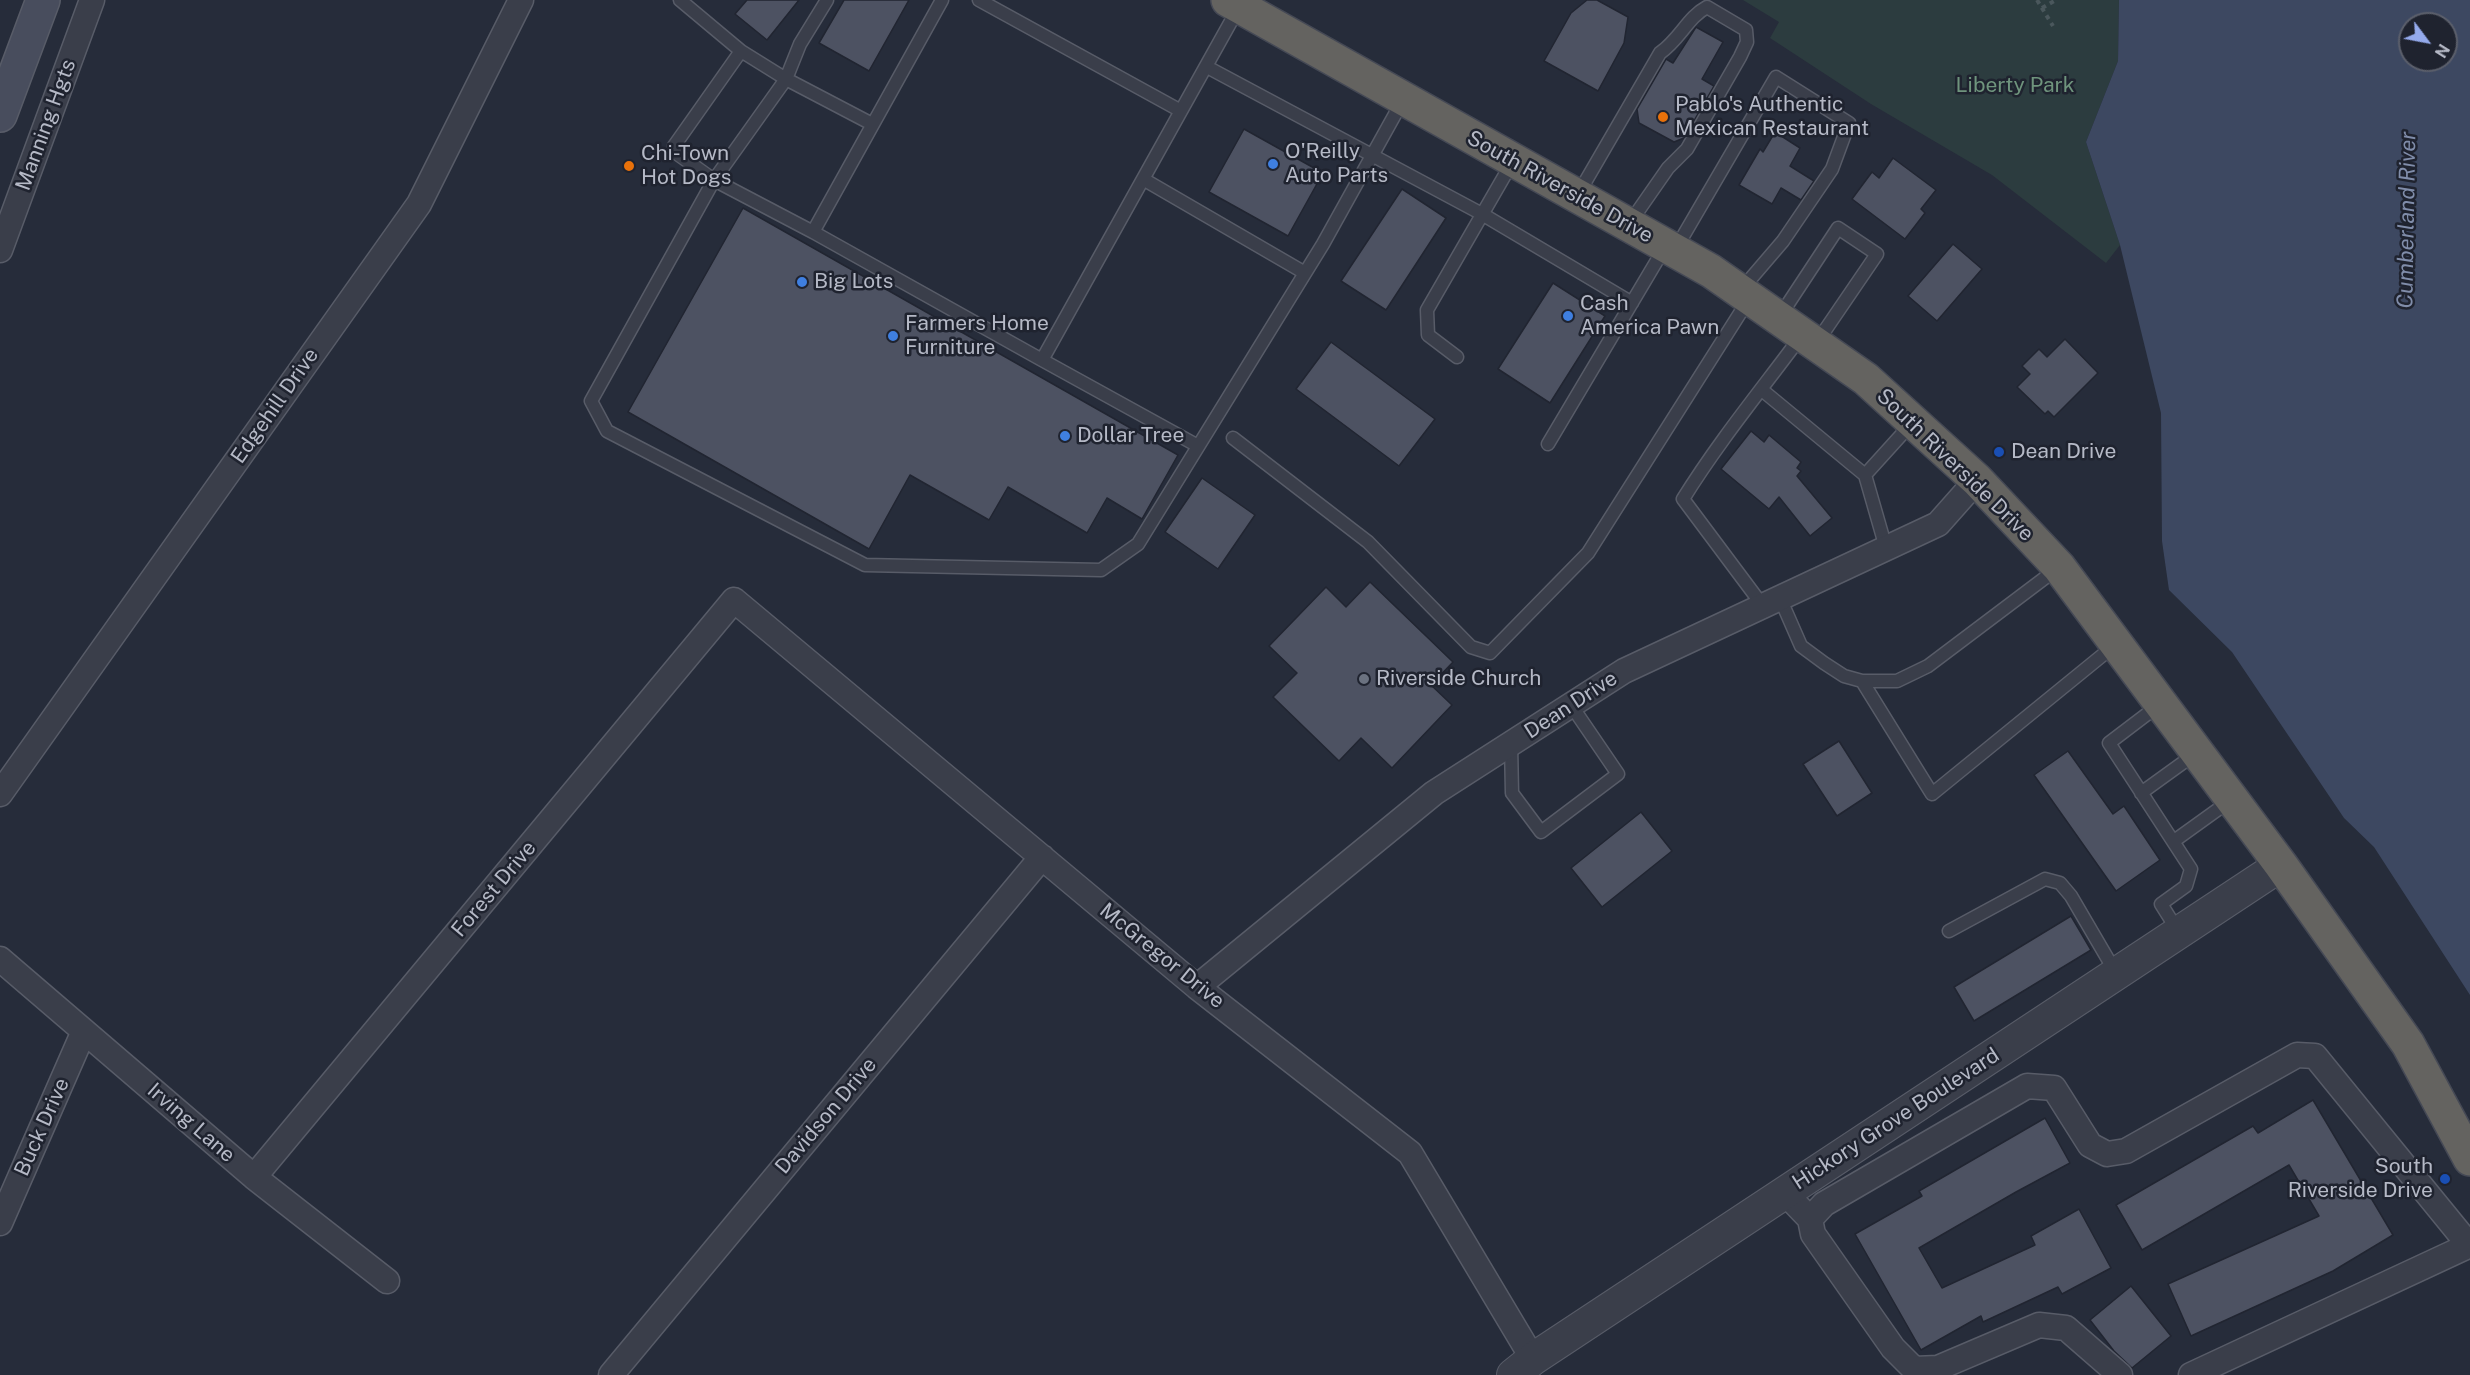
<!DOCTYPE html>
<html>
<head>
<meta charset="utf-8">
<style>
	body { margin:0 }
	#map { position:relative; width:2470px; height:1375px; overflow:hidden; background:#262c3a; font-family:"Public Sans",sans-serif }
	canvas { display:block }
	.north { position:absolute; left:2398px; top:12px; width:60px; height:60px; box-sizing:border-box; background:#1f232f; border:2px solid #5b5f6b; border-radius:50%; rotate:122deg; font-size:16px; font-weight:700; line-height:24px; text-align:center; color:#b5b9c6 }
	.north::after { content:''; display:block; margin:auto; width:21px; height:27px; background:#94aaec; clip-path:polygon(50% 0,100% 100%,50% 72%,0 100%) }
</style>
</head>
<body>
<div id="map">
<canvas width="2470" height="1375"></canvas>
<div class="north">N</div>
</div>
<script>
const context = document.querySelector('canvas').getContext('2d');
context.lineJoin = 'round';
function paint(path, color) {
  context.fillStyle = color;
  context.fill(path, 'evenodd');
}
function strokePath(path, color, width, dash) {
  context.strokeStyle = color;
  context.lineWidth = width;
  context.lineCap = dash ? 'butt' : 'round';
  context.setLineDash(dash || []);
  context.stroke(path);
}
function drawText(font, color, halo, rows, align = 'center') {
  context.font = font + ' "Public Sans",sans-serif';
  context.lineWidth = 5;
  context.setLineDash([]);
  context.textBaseline = 'middle';
  context.strokeStyle = halo;
  context.fillStyle = color;
  for (const [text, x, y, turn = 0] of rows) {
    context.save();
    context.translate(x, y);
    context.rotate((+turn || 0) * Math.PI / 180);
    context.textAlign = isNaN(turn) ? turn : align;
    if (halo) context.strokeText(text, 0, 0);
    context.fillText(text, 0, 0);
    context.restore();
  }
}
paint(new Path2D(`
	M 1743,0 L 2119,0 L 2118,61 L 2086,142 L 2120,245 L 2106,263 L 1992,175 L 1871,104 L 1770,38 L 1779,22 Z`), '#2c3c3f');
paint(new Path2D(`
	M 2119,0 L 2470,0 L 2470,995 L 2374,847 L 2344,818 L 2232,652 L 2169,590 L 2162,541 L 2161,413 L 2120,245 L 2086,142 L 2118,61 ZM 2410,24 L 2446,24 L 2446,60 L 2410,60 Z`), '#3d4861');
const building = new Path2D(`
	M 747,0 L 799,0 L 767,40 L 735,14 Z
	M 844,0 L 909,0 L 869,71 L 819,43 Z
	M 1587,0 L 1597,0 L 1628,17 L 1624,43 L 1598,91 L 1544,61 L 1571,13 Z
	M 1696,27 L 1723,42 L 1702,79 L 1714,86 L 1684,138 L 1674,142 L 1639,123 L 1637,109 L 1666,59 L 1673,63 Z
	M 1244,129 L 1323,173 L 1288,236 L 1209,192 Z
	M 1775,132 L 1800,148 L 1790,166 L 1814,181 L 1801,200 L 1781,188 L 1772,204 L 1739,185 L 1760,149 L 1763,152 Z
	M 1893,158 L 1936,190 L 1921,209 L 1925,213 L 1905,239 L 1852,199 L 1872,172 L 1879,178 Z
	M 1402,189 L 1446,218 L 1386,310 L 1341,281 Z
	M 743,208 L 1178,455 L 1142,519 L 1107,498 L 1087,533 L 1008,487 L 989,520 L 910,475 L 869,549 L 628,412 Z
	M 1953,244 L 1982,269 L 1937,321 L 1908,296 Z
	M 1553,283 L 1605,316 L 1550,403 L 1498,369 Z
	M 2065,339 L 2098,373 L 2054,417 L 2048,411 L 2045,414 L 2017,387 L 2030,374 L 2022,366 L 2039,349 L 2047,357 Z
	M 1331,342 L 1435,419 L 1399,466 L 1296,389 Z
	M 1751,431 L 1764,442 L 1769,435 L 1801,462 L 1797,468 L 1801,471 L 1797,476 L 1832,518 L 1810,536 L 1779,497 L 1769,509 L 1721,469 Z
	M 1202,478 L 1255,515 L 1218,569 L 1165,532 Z
	M 1370,582 L 1453,662 L 1431,685 L 1452,705 L 1392,768 L 1361,738 L 1339,761 L 1273,697 L 1297,673 L 1269,646 L 1326,587 L 1346,607 Z
	M 1839,741 L 1872,793 L 1837,816 L 1803,764 Z
	M 2068,751 L 2113,814 L 2124,806 L 2160,860 L 2116,891 L 2034,775 Z
	M 1641,812 L 1672,851 L 1602,907 L 1571,868 Z
	M 2071,916 L 2091,950 L 1974,1021 L 1954,987 Z
	M 2313,1100 L 2393,1235 L 2333,1271 L 2191,1336 L 2168,1284 L 2319,1216 L 2289,1165 L 2142,1250 L 2116,1205 L 2253,1126 L 2258,1133 Z
	M 2045,1118 L 2070,1163 L 2016,1192 L 1919,1248 L 1942,1288 L 2035,1245 L 2031,1236 L 2079,1209 L 2111,1268 L 2062,1294 L 2058,1287 L 1983,1322 L 1981,1316 L 1921,1350 L 1855,1234 L 1922,1196 L 1919,1191 Z
	M 2131,1286 L 2171,1336 L 2132,1368 L 2114,1351 L 2090,1320 Z`);
paint(building, '#4d5262');
strokePath(building, '#212531', 1.5);
const service = new Path2D(`
	M 680,0 L 741,51 L 674,146 L 676,153 L 714,180 L 591,401 L 607,431 L 865,565 L 1101,570 L 1138,544 L 1323,244 L 1403,100
	M 942,0 L 813,232 L 1042,360 L 1239,7
	M 979,0 L 1181,111
	M 741,51 L 786,79 L 872,124
	M 1207,67 L 1482,214 L 1632,303
	M 1143,179 L 1305,273
	M 1577,196 L 1660,53 C 1680,39 1688,17 1707,7 L 1746,30 L 1747,42 L 1740,57 L 1687,149 L 1668,168 L 1629,224
	M 813,232 L 714,180 L 786,79 L 800,44 L 827,0
	M 1675,250 L 1776,77 L 1849,123 L 1832,169 L 1783,241 L 1741,290
	M 1780,316 L 1838,228 L 1877,254 L 1817,342
	M 1457,357 L 1428,335 L 1427,310 L 1513,161
	M 1042,360 L 1198,446
	M 1762,390 L 1865,475 L 1886,548
	M 1233,438 L 1368,542 L 1471,647 L 1490,653 L 1588,553 L 1749,299
	M 1548,444 L 1665,247
	M 1865,475 L 1913,422
	M 1780,598 L 1801,646 L 1824,663 L 1844,676 L 1862,681 L 1897,681 L 1928,666 L 2058,568
	M 1763,606 L 1683,499 C 1719,441 1762,389 1802,335
	M 1862,681 L 1932,794 L 2115,645
	M 2159,705 L 2109,743 L 2191,869 L 2186,886 L 2161,904 L 2178,931
	M 1511,744 L 1512,793 L 1541,832 L 1618,774 L 1571,705
	M 2141,793 L 2195,754
	M 2174,841 L 2231,800
	M 1949,931 L 2045,879 L 2060,883 L 2071,896 L 2116,973`);
const minor = new Path2D(`
	M 0,250 L 92,0
	M 0,794 L 419,204 L 521,0
	M 0,959 L 254,1177 L 387,1281
	M 1197,987 L 1434,793 L 1624,671 L 1938,524 L 1977,480
	M 254,1177 L 734,600 L 1197,987 L 1410,1153 L 1533,1359
	M 1785,1193 L 1810,1219 L 1813,1234 L 1893,1348 L 1914,1369 L 1938,1368 L 2039,1325 L 2066,1328 L 2120,1375
	M 1810,1219 L 1824,1204 L 2027,1086 L 2054,1088 L 2090,1145 L 2107,1154 L 2126,1151 L 2297,1055 L 2315,1056 L 2469,1245
	M 0,1223 L 84,1031
	M 611,1375 L 1042,857
	M 2191,1375 L 2470,1245`);
const tertiary = new Path2D(`
	M 1513,1375 L 1533,1359 L 2281,865`);
const secondary = new Path2D(`
	M 0,115 L 43,0`);
const trunk = new Path2D(`
	M 1228,0 L 1711,271 L 1866,379 L 1977,480 L 2059,567 L 2281,865 L 2408,1044 L 2470,1159`);
strokePath(service, '#585c68', 15);
strokePath(minor, '#585c68', 27);
strokePath(tertiary, '#585c68', 34);
strokePath(secondary, '#585c68', 36);
strokePath(trunk, '#454955', 36);
strokePath(new Path2D(`
	M 2037,0 L 2053,26
	M 2042,8 L 2056,0`), '#4a575c', 4, [4.5, 4.5]);
strokePath(service, '#3a3e4a', 12);
strokePath(minor, '#3a3e4a', 24);
strokePath(tertiary, '#3a3e4a', 32);
strokePath(secondary, '#484d5d', 33);
strokePath(trunk, '#646360', 33);
for (const [x, y, r, color] of [
	[1663,117,6,"#e8710a"],
	[1273,164,6,"#3f7fe0"],
	[629,166,6,"#e8710a"],
	[802,282,6,"#3f7fe0"],
	[1568,316,6,"#3f7fe0"],
	[893,336,6,"#3f7fe0"],
	[1065,436,6,"#3f7fe0"],
	[1999,452,6,"#1a4fb4"],
	[1364,679,6,"#6b7280"],
	[2445,1179,6,"#1a4fb4"]
]) {
  const dot = new Path2D();
  dot.arc(x, y, r, 0, 2 * Math.PI);
  context.fillStyle = color;
  context.fill(dot);
  strokePath(dot, '#1f232f', 2);
}
drawText('21px', '#6f947d', '#1f232f', [
	["Liberty Park",2015,86]
]);
drawText('21px', '#b5b9c6', '#1f232f', [
	["Pablo's Authentic",1675,105],
	["Mexican Restaurant",1675,129],
	["O'Reilly",1285,152],
	["Auto Parts",1285,176],
	["Chi-Town",641,154],
	["Hot Dogs",641,178],
	["Big Lots",814,282],
	["Cash",1580,304],
	["America Pawn",1580,328],
	["Farmers Home",905,324],
	["Furniture",905,348],
	["Dollar Tree",1077,436],
	["Dean Drive",2011,452],
	["Riverside Church",1376,679],
	["South",2433,1167,"right"],
	["Riverside Drive",2433,1191,"right"]
], 'left');
drawText('21px', '#b5b9c6', '#1f232f', [
	["Manning Hgts",46,125,-70],
	["South Riverside Drive",1560,187,29],
	["Edgehill Drive",275,406,-55],
	["South Riverside Drive",1955,465,44],
	["Dean Drive",1571,705,-33],
	["Forest Drive",494,889,-50],
	["McGregor Drive",1162,956,39],
	["Davidson Drive",826,1116,-50],
	["Hickory Grove Boulevard",1896,1119,-33],
	["Irving Lane",191,1123,41],
	["Buck Drive",42,1127,-66]
]);
drawText('italic 22px', '#808daa', '#1f232f', [
	["Cumberland River",2407,220,-89]
]);
</script>
</body>
</html>
